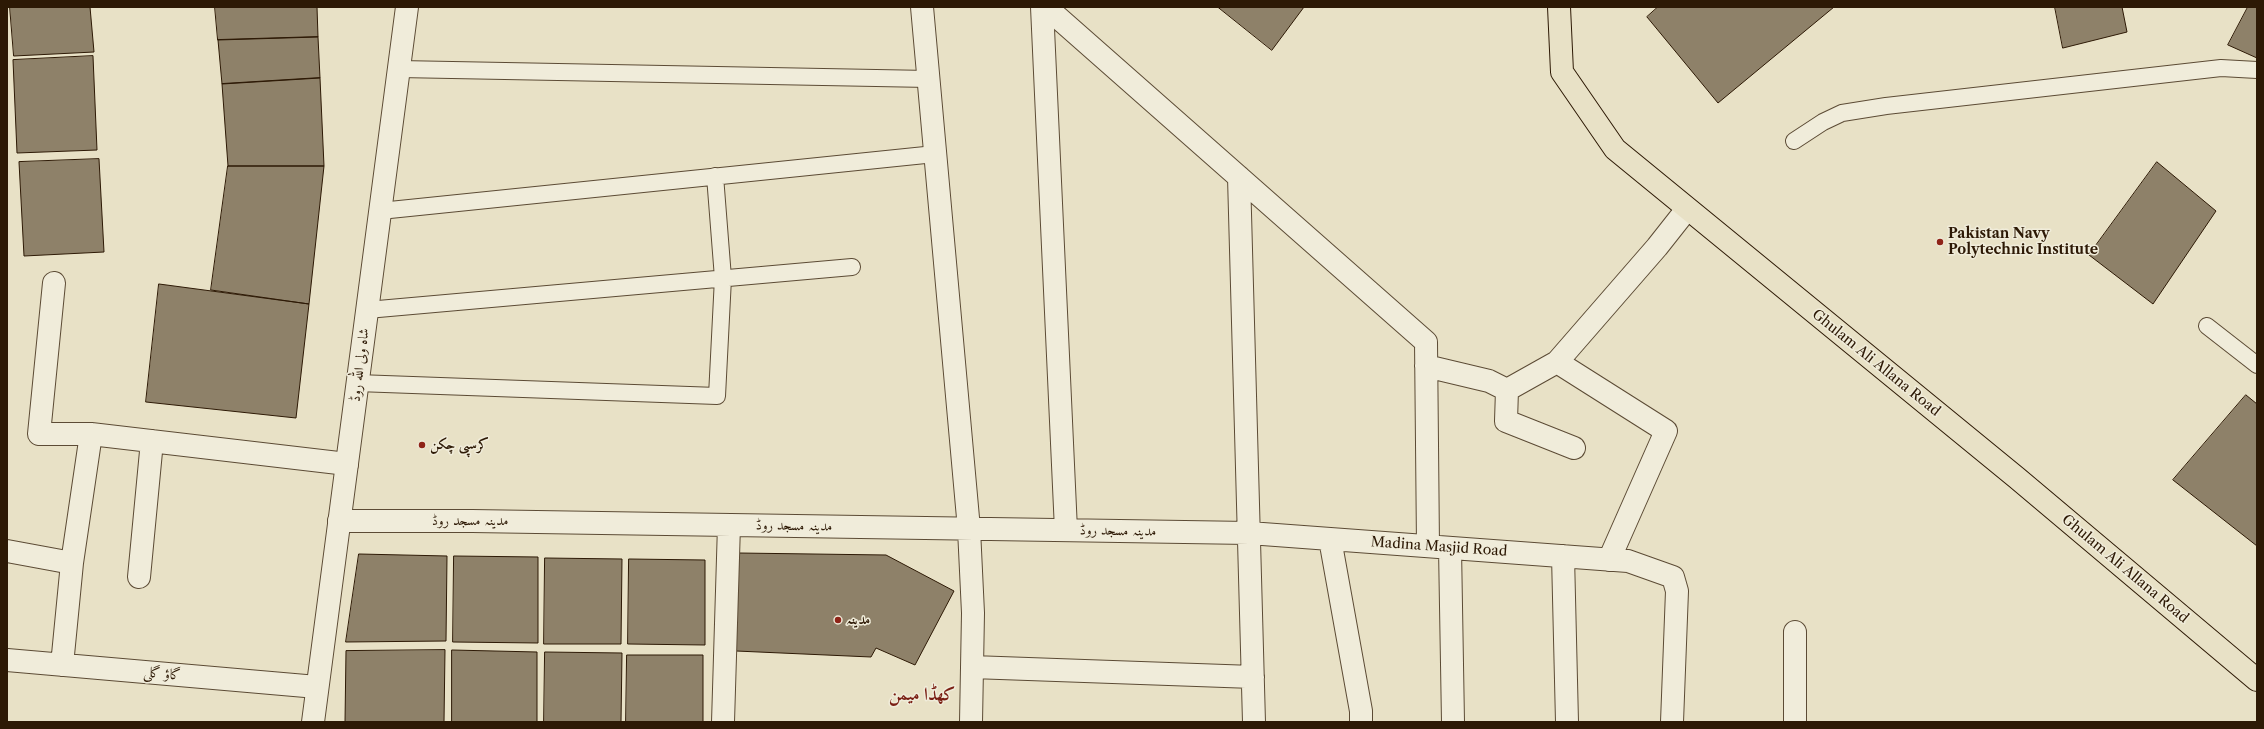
<!DOCTYPE html>
<html>
<head>
<meta charset="utf-8">
<style>
	body { margin:0 }
	#map { position:relative; width:2264px; height:729px; overflow:hidden; background:#e8e1c6; font-family:"Libre Caslon Text",serif }
	canvas { display:block }
	.frame { position:absolute; inset:0; border:8px solid #2d1905; pointer-events:none }
</style>
</head>
<body>
<div id="map">
<canvas width="2264" height="729"></canvas>
<div class="frame"></div>
</div>
<script>
const context = document.querySelector('canvas').getContext('2d');
context.lineJoin = 'round';
function paint(path, color) {
  context.fillStyle = color;
  context.fill(path, 'evenodd');
}
function strokePath(path, color, width, dash) {
  context.strokeStyle = color;
  context.lineWidth = width;
  context.lineCap = dash ? 'butt' : 'round';
  context.setLineDash(dash || []);
  context.stroke(path);
}
function drawText(font, color, halo, rows, align = 'center') {
  context.font = font + ' "Libre Caslon Text",Amiri,serif';
  context.lineWidth = 3;
  context.setLineDash([]);
  context.textBaseline = 'middle';
  context.strokeStyle = halo;
  context.fillStyle = color;
  for (const [text, x, y, turn = 0] of rows) {
    context.save();
    context.translate(x, y);
    context.rotate((+turn || 0) * Math.PI / 180);
    context.textAlign = isNaN(turn) ? turn : align;
    if (halo) context.strokeText(text, 0, 0);
    context.fillText(text, 0, 0);
    context.restore();
  }
}
const building = new Path2D(`
	M 10,7 L 90,7 L 94,52 L 14,56 Z
	M 215,7 L 317,7 L 318,37 L 218,40 Z
	M 1218,7 L 1304,7 L 1272,50 Z
	M 1658,7 L 1834,7 L 1718,103 L 1647,17 Z
	M 2055,7 L 2122,7 L 2127,32 L 2063,48 Z
	M 2248,7 L 2257,7 L 2257,58 L 2228,45 Z
	M 318,37 L 320,78 L 222,84 L 218,40 Z
	M 93,56 L 97,150 L 17,153 L 13,60 Z
	M 320,78 L 324,166 L 228,166 L 222,84 Z
	M 99,159 L 104,252 L 24,256 L 19,162 Z
	M 2157,162 L 2216,211 L 2153,304 L 2089,255 Z
	M 228,166 L 324,166 L 309,304 L 211,290 Z
	M 159,284 L 309,304 L 296,418 L 146,402 Z
	M 2246,395 L 2257,404 L 2257,546 L 2173,480 Z
	M 738,553 L 886,555 L 954,591 L 915,665 L 876,648 L 871,657 L 736,651 Z
	M 359,554 L 447,556 L 446,641 L 346,642 Z
	M 454,556 L 538,557 L 538,643 L 453,642 Z
	M 545,558 L 622,559 L 621,644 L 544,644 Z
	M 629,559 L 705,560 L 705,645 L 628,644 Z
	M 445,650 L 444,722 L 345,722 L 346,651 Z
	M 452,650 L 537,652 L 537,722 L 452,722 Z
	M 545,652 L 622,653 L 621,722 L 544,722 Z
	M 627,655 L 703,655 L 703,722 L 626,722 Z`);
paint(building, '#8e8169');
strokePath(building, '#2d1905', 1);
const service = new Path2D(`
	M 399,69 L 929,79
	M 1794,141 L 1823,122 L 1842,113 L 1886,106 L 2221,68 L 2257,70
	M 380,211 L 935,154
	M 367,310 L 852,267
	M 2207,326 L 2257,365
	M 357,383 L 717,396 L 723,278 L 715,176`);
const minor = new Path2D(`
	M 922,7 L 969,529 L 973,613 L 971,722
	M 1042,7 L 1066,530
	M 1046,7 L 1426,342 L 1428,546
	M 1239,177 L 1254,722
	M 54,283 L 39,434 L 91,434 L 347,464
	M 1557,362 L 1666,431 L 1609,560
	M 1426,366 L 1489,381 L 1507,390 L 1506,421 L 1574,448
	M 1507,390 L 1557,362 L 1657,247 L 1687,209
	M 339,521 L 472,521 L 1249,533 L 1628,561 L 1673,577 L 1677,591 L 1672,722
	M 1330,539 L 1361,711 L 1361,722
	M 1450,548 L 1453,722
	M 7,551 L 72,563
	M 1563,556 L 1567,722
	M 139,577 L 152,441
	M 1795,632 L 1795,722
	M 7,660 L 317,687
	M 62,665 L 72,563 L 91,434
	M 972,667 L 1253,677
	M 723,722 L 729,525`);
const tertiary = new Path2D(`
	M 313,722 L 407,7`);
const primary = new Path2D(`
	M 1559,7 L 1562,72 L 1615,149 L 2017,478 L 2257,680`);
strokePath(service, '#5c4b35', 18);
strokePath(minor, '#5c4b35', 24);
strokePath(tertiary, '#5c4b35', 24);
strokePath(primary, '#2d1905', 24);
strokePath(service, '#f0ecda', 16);
strokePath(minor, '#f0ecda', 22);
strokePath(tertiary, '#f0ecda', 22);
strokePath(primary, '#e8e1c6', 22);
for (const [x, y, r, color] of [
	[1940,242,4,"#8f2418"],
	[422,445,4,"#8f2418"],
	[838,620,4,"#8f2418"]
]) {
  const dot = new Path2D();
  dot.arc(x, y, r, 0, 2 * Math.PI);
  context.fillStyle = color;
  context.fill(dot);
  strokePath(dot, '#f0ecda', 1.5);
}
drawText('bold 14px', '#2d1905', '#f0ecda', [
	["Pakistan Navy",1948,234],
	["Polytechnic Institute",1948,250],
	["کرسپی چکن",430,445],
	["مدینہ",846,620]
], 'left');
drawText('14px', '#2d1905', '#f0ecda', [
	["Ghulam Ali Allana Road",1876,363,39],
	["شاہ ولی اللہ روڈ",360,365,-83],
	["مدینہ مسجد روڈ",470,521],
	["مدینہ مسجد روڈ",794,526,1],
	["مدینہ مسجد روڈ",1118,531,1],
	["Madina Masjid Road",1439,547,4],
	["Ghulam Ali Allana Road",2125,569,40],
	["گاؤ گلی",162,674,5]
]);
drawText('bold 18px', '#7a1f14', '#f0ecda', [
	["کھڈا میمن",922,695]
]);
</script>
</body>
</html>
